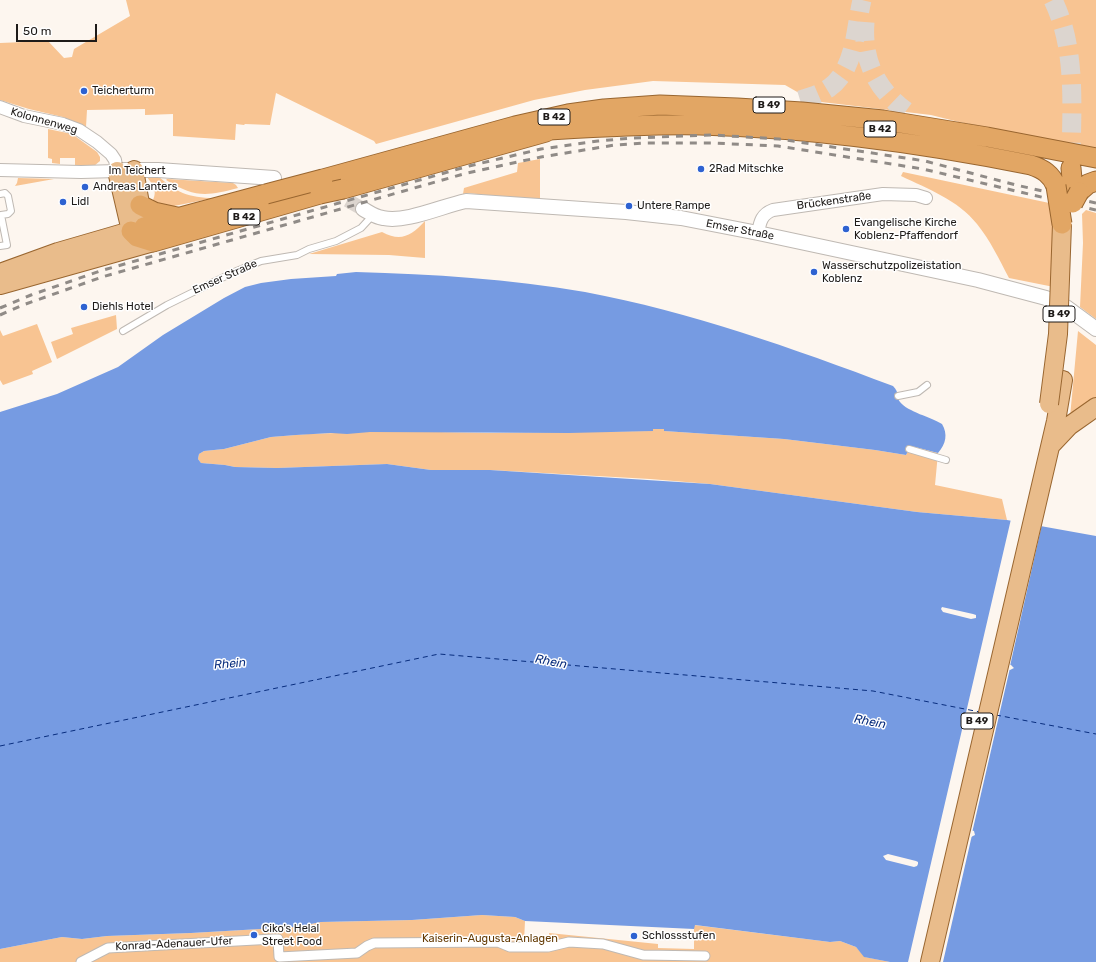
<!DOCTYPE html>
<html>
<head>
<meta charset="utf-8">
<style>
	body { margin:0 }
	#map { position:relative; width:1096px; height:962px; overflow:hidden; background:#fdf6ef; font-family:Rubik,sans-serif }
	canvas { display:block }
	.scale { position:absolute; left:16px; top:24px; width:81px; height:18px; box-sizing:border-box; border:2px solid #1e1b19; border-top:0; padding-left:5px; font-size:12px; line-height:14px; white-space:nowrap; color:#1e1b19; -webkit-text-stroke:3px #fff; paint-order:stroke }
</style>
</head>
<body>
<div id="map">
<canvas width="1096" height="962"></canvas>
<div class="scale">50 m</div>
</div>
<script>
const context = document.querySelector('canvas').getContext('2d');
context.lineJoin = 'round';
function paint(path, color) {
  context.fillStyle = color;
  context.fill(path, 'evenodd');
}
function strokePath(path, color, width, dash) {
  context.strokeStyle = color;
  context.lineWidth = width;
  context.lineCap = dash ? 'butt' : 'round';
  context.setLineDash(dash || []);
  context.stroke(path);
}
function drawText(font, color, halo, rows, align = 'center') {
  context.font = font + ' Rubik,sans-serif';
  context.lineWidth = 3;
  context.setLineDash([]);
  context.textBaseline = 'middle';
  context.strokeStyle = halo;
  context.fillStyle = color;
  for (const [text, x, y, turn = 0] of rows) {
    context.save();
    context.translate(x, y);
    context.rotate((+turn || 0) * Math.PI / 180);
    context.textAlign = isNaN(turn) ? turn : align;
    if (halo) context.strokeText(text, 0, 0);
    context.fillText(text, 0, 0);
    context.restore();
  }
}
paint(new Path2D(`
	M 126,0 L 1096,0 L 1096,148 L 959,122 L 931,115 L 813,101 L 785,85 L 653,81 L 585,90 L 534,100 L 376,144 L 374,141 L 276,93 L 270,125 L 245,124 L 244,125 L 236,124 L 235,140 L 173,136 L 173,114 L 145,115 L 145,109 L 87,110 L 86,127 L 63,117 L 29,109 L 0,100 L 0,43 L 48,41 L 64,58 L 72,57 L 74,49 L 130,16 Z
	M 48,129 L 72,134 L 97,152 L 100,157 L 100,161 L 94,166 L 75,165 L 75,158 L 60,158 L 60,164 L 52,163 L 52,159 L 48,158 Z
	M 540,159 L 540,201 L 468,193 L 463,194 L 464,188 L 517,172 L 518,163 Z
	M 903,172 L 1054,204 L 1054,287 L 1009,278 C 999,259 990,240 977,224 C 958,200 928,189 901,176 Z
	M 157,175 C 175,192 189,198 214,198 L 169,207 L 151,205 C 157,192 156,189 147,177 Z
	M 18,178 L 54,179 L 15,186 L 17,183 Z
	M 167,179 L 233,183 L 236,185 L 238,188 C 207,196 195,198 166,180 Z
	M 1086,210 L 1096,213 L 1096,319 L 1080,307 L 1083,243 L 1082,214 Z
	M 425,221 L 425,258 L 389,255 L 309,254 L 382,232 C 401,242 411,236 425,221 Z
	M 116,315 L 117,329 L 57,359 L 51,342 L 73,334 L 71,328 Z
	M 37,324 L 52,362 L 32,371 L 33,374 L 3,385 L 0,380 L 0,330 L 3,336 Z
	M 1078,331 L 1096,345 L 1096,399 L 1070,417 Z
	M 653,429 L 664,429 L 664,431 L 784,439 L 875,450 L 906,455 L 911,446 L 938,453 L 935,485 L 1002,499 L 1007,520 L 917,512 L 710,484 L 650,479 L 490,470 L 431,470 L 387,464 L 277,468 L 235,467 L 225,465 L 201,463 L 198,459 L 199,454 L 204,451 L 224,449 L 271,437 L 308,434 L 390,431 L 490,433 L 653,431 Z
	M 482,915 L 515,917 L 525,921 L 524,942 L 549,943 L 549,933 L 658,944 L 658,948 L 694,949 L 694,925 L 830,942 L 840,941 L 856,947 L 865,957 L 890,962 L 0,962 L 0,949 L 62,937 L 82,939 L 107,936 L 191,933 L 295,927 L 321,922 L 412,920 Z`), '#f8c492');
paint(new Path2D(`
	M 356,272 C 433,274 510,279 585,292 C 691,312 792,348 893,386 C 900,393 896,397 900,402 C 908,412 931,417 942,424 C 948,434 946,444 938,453 L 911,446 L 906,455 L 875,450 L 784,439 L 664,431 L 664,429 L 653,429 L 653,431 L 569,433 L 370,432 L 347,434 L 331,433 L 296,435 L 271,437 L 224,449 L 204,451 L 199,454 L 198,459 L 201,463 L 225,465 L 235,467 L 277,468 L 387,464 L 431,470 L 490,470 L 710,484 L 917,512 L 1007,520 L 1096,536 L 1096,962 L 890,962 L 864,957 L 856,947 L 840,941 L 830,942 L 695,925 L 694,929 L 525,921 L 515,917 L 482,915 L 412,920 L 321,922 L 295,927 L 191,933 L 107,936 L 82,939 L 62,937 L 0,949 L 0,412 L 57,394 L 118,367 L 163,335 L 224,298 L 245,287 L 261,283 L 291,279 L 336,276 L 337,274 ZM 942,607 L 973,614 L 976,615 L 976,618 L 971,619 L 943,612 L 941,609 ZM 980,658 L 1011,665 L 1014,668 L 1010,670 L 981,663 ZM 944,824 L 974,831 L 975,835 L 971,837 L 941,828 ZM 888,854 L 916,861 L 918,862 L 918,864 L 917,866 L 914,867 L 886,860 L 883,856 Z`), '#769be2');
paint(new Path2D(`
	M 1011,519 L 1042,524 L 1010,666 L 982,660 L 981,661 L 1010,668 L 972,833 L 942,827 L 972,835 L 943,962 L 908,962 Z`), '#fdf6ef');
strokePath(new Path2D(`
	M 996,715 L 1096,734
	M 0,746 L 439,654 L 873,691 L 980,712`), '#082d7e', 1, [5, 4]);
strokePath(new Path2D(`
	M 329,190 L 363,209`), '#dcd5cf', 14, [14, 7]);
strokePath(new Path2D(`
	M 1053,0 C 1078,51 1071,113 1071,168
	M 865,22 C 862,60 876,89 906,111
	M 800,100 C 810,97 820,94 829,88 C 856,69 855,29 862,0`), '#dcd5cf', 19, [19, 10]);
const service = new Path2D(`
	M 0,194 L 5,193 L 8,196 L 11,211 L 8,214 L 1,215 L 7,245 L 0,246
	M 123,331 L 167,305 L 232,273 L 261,261 L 297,255 L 309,249 L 336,241 L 361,228 L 373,215
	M 898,396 L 918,392 L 927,385
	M 909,449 L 946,460`);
const pedestrian = new Path2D(`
	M 81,962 L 108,948 L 274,939 L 278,939 L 279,957 L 357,953 L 367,946 L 374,943 L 498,942 L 510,947 L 548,947 L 569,942 L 603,944 L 643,955 L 705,956`);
const minor = new Path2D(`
	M 0,107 L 24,116 L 63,124 L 79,130 L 97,142 L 111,154 L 115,160 L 117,171 L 81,172 L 0,170
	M 758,233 C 760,221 762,214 773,210 L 883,194 L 916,195 L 926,198`);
const tertiary = new Path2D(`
	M 124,170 L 158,170 L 274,178
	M 363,209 C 370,213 375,217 383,218 C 406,223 442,206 466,201 L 626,212 L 681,218 L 758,233 L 978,280 L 1046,298 L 1066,307 L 1096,329`);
const primary = new Path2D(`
	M 134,170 L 143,220
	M 117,171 L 131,231
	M 0,273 L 58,252 L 144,227
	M 0,285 L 153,242
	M 1051,445 L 1069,426 L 1096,407
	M 930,962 L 1056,421 L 1063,380`);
const trunk = new Path2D(`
	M 551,130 C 601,127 650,124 700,125 C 812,128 922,143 1031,165 C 1043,169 1051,174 1056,186
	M 1071,168 L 1073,190
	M 323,179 L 515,126 L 568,114 L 604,109 L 660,105 L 737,108 L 802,112 L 883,120 L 987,137 L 1096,158
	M 343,189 L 546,132
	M 1079,192 L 1088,184 L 1096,181
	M 140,205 L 154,212 L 177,217
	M 144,227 L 266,194
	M 131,231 L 137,237 L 153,242 L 320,194`);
strokePath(service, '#bfb9b3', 8);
strokePath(pedestrian, '#bfb9b3', 11);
strokePath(minor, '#bfb9b3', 14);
strokePath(tertiary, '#bfb9b3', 16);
strokePath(primary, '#996630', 20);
strokePath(trunk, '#996630', 21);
strokePath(service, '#fff', 6);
strokePath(pedestrian, '#fff', 9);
strokePath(minor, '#fff', 12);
strokePath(tertiary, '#fff', 14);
strokePath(primary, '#e9bc8b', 18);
strokePath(trunk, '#e2a664', 19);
strokePath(new Path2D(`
	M 0,308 L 31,295 L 100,271 L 469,166 L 541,149 L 598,141 L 632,138 L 712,135 L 779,139 L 925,161 L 1016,185 L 1096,203
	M 0,315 L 23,305 L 102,277 L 467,173 L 541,157 L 615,145 L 644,143 L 711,143 L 778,146 L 923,169 L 1096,210`), '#908b87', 3, [7, 7]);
const primaryBridge = new Path2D(`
	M 1049,404 L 1058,334 L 1062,224`);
const trunkBridge = new Path2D(`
	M 1056,186 L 1062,224
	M 266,194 L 323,179
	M 320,194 L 343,189
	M 1073,203 L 1079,192`);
strokePath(primaryBridge, '#996630', 20, []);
strokePath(trunkBridge, '#996630', 21, []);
strokePath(primaryBridge, '#e9bc8b', 18);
strokePath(trunkBridge, '#e2a664', 19);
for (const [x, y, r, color] of [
	[84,91,4,"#2e62d1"],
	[701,169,4,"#2e62d1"],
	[85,187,4,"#2e62d1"],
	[63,202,4,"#2e62d1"],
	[629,206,4,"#2e62d1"],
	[846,229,4,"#2e62d1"],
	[814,272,4,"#2e62d1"],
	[84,307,4,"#2e62d1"],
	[254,935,4,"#2e62d1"],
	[634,936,4,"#2e62d1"]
]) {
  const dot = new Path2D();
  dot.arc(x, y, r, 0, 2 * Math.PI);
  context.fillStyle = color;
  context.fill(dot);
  strokePath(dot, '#fff', 1.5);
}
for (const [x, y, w] of [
	[769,105,32],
	[554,117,32],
	[880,129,32],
	[244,217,32],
	[1059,314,32],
	[977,721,32]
]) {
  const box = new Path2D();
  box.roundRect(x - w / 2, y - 8, w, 16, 3);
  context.fillStyle = '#fff';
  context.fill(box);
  strokePath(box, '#1e1b19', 1);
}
drawText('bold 10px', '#1e1b19', null, [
	["B 49",769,105],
	["B 42",554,117],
	["B 42",880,129],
	["B 42",244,217],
	["B 49",1059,314],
	["B 49",977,721]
]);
drawText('11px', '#1e1b19', '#fff', [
	["Teicherturm",92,91],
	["2Rad Mitschke",709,169],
	["Andreas Lanters",93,187],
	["Lidl",71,202],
	["Untere Rampe",637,206],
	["Evangelische Kirche",854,223],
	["Koblenz-Pfaffendorf",854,236],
	["Wasserschutzpolizeistation",822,266],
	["Koblenz",822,279],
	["Diehls Hotel",92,307],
	["Ciko's Helal",262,929],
	["Street Food",262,942],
	["Schlossstufen",642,936]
], 'left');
drawText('11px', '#1e1b19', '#fff', [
	["Kolonnenweg",44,121,16],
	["Im Teichert",137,171],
	["Brückenstraße",834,201,-8],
	["Emser Straße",740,230,11],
	["Emser Straße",225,277,-24],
	["Konrad-Adenauer-Ufer",174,944,-3]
]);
drawText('11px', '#643a03', '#fff', [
	["Kaiserin-Augusta-Anlagen",490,939]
]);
drawText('italic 12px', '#082d7e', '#fff', [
	["Rhein",551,662,11],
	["Rhein",230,664,-5],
	["Rhein",870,722,11]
]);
</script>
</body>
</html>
